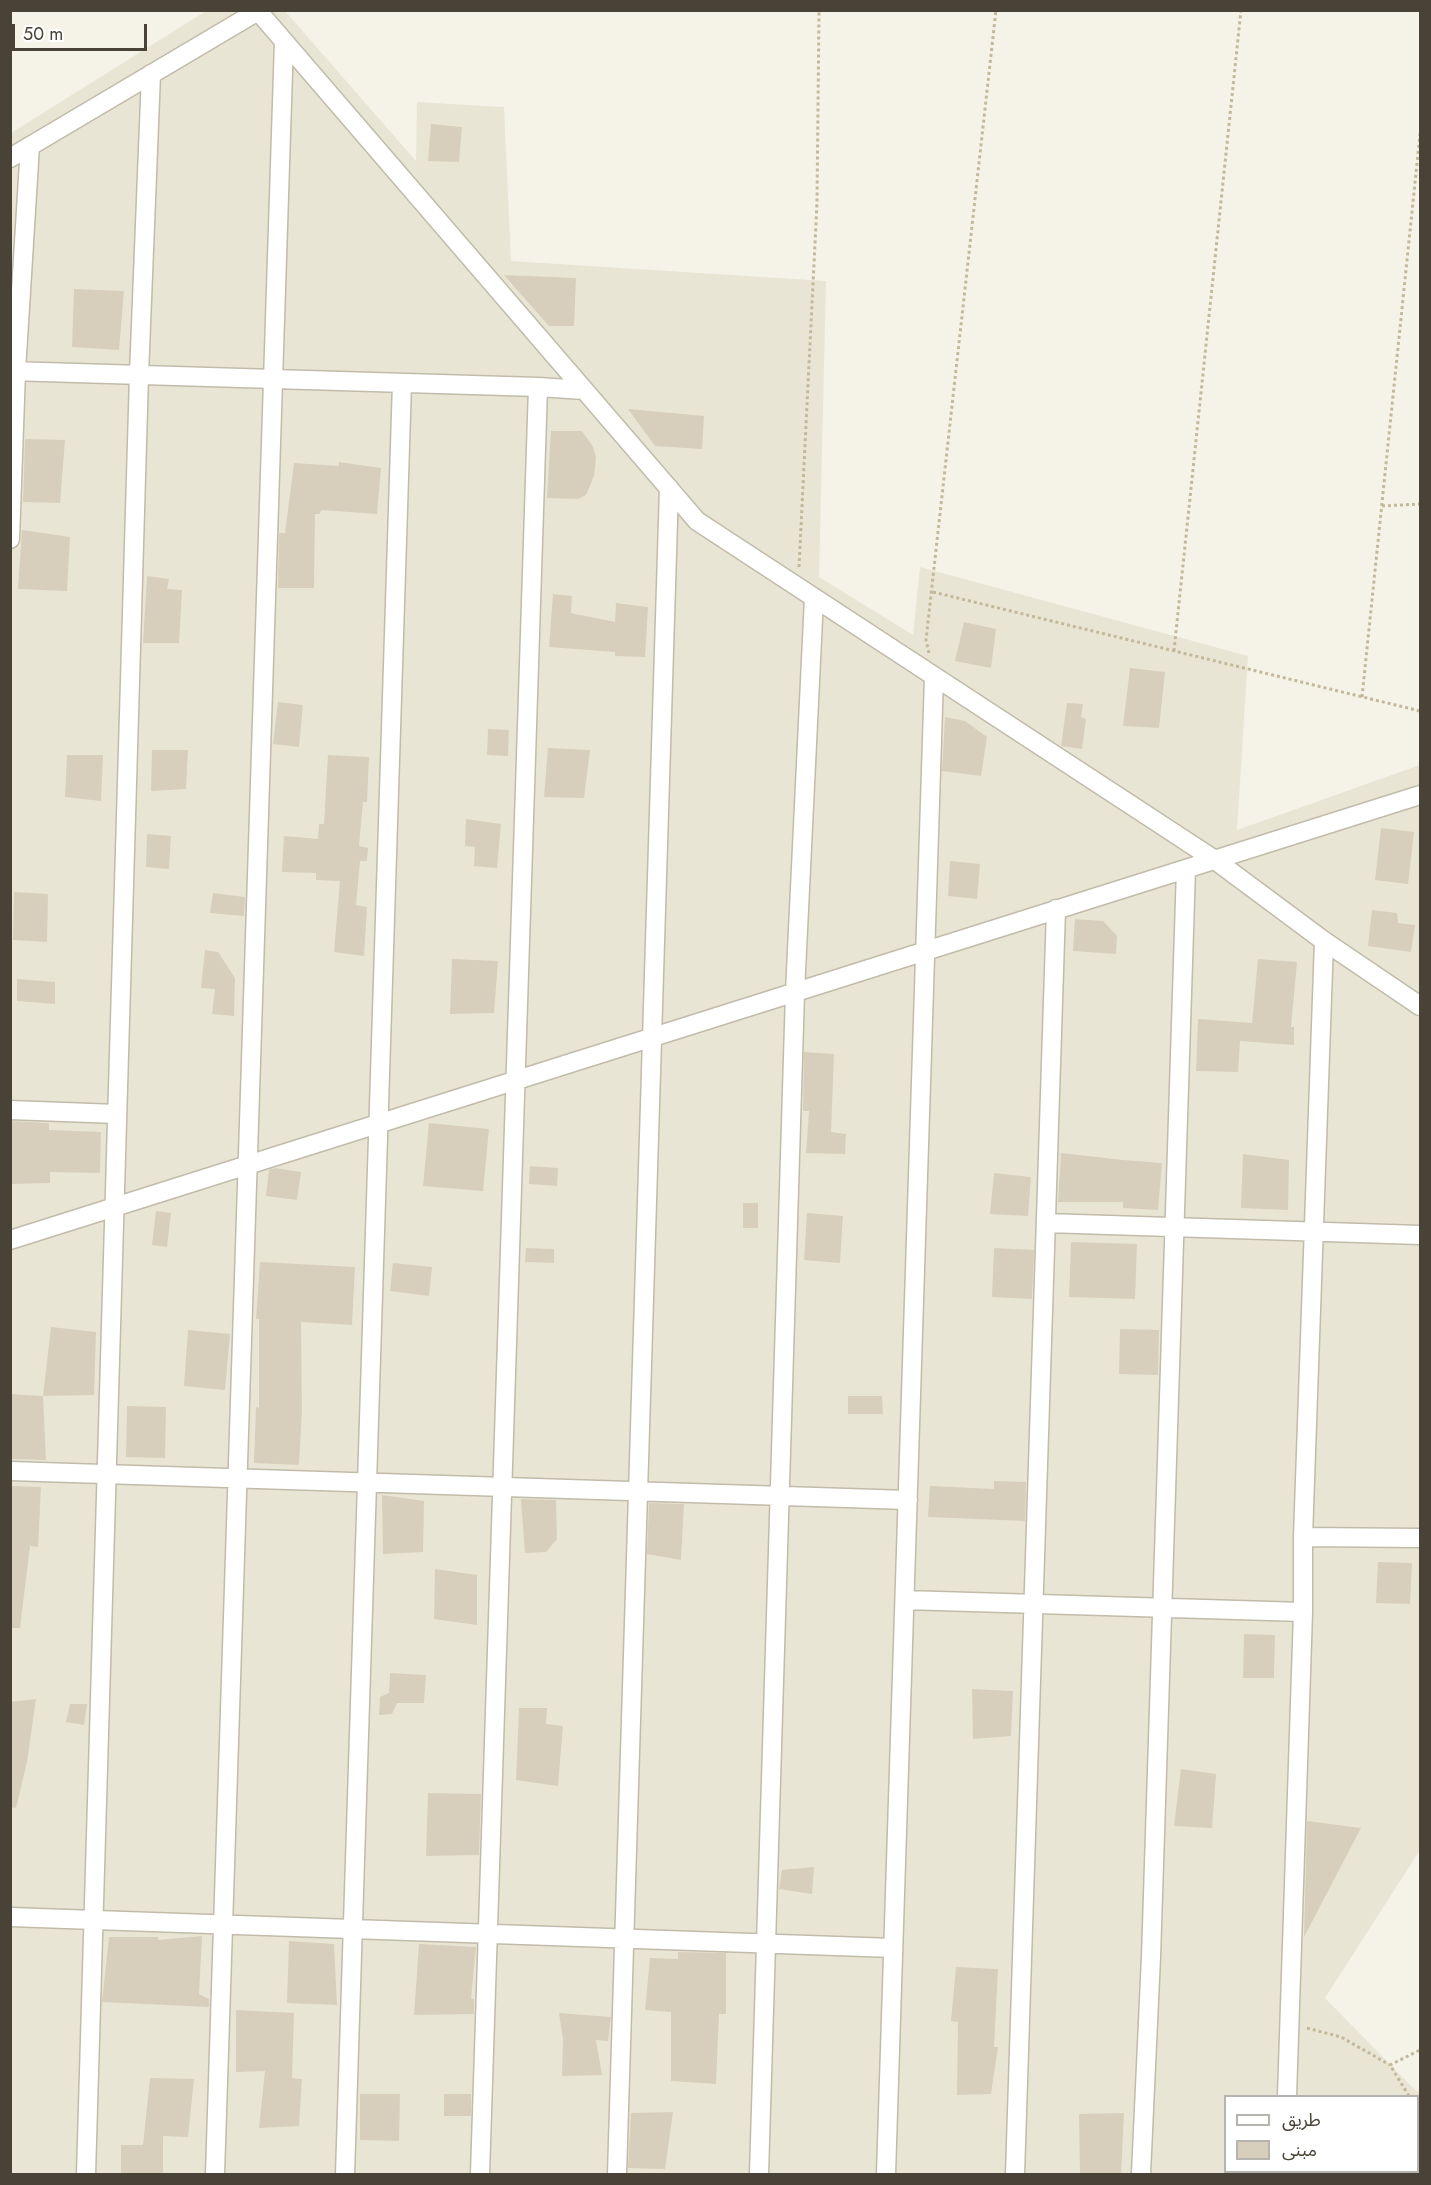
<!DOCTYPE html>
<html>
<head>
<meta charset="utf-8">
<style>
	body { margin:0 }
	#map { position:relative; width:1431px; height:2185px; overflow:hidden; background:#f5f2e8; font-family:Jost,"Noto Sans Arabic",sans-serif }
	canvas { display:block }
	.frame { position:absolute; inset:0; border:12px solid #484336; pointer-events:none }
	.legend { position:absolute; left:1224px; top:2095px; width:195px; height:78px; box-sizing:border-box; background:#fff; border:2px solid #b6b4af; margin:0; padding:8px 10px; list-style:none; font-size:18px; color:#484336 }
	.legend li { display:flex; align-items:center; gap:12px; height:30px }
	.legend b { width:30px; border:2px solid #b6b4af }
	.scale { position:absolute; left:12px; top:24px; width:135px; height:27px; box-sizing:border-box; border:3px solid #484336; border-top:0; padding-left:8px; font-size:18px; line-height:21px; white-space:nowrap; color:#484336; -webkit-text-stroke:4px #fff; paint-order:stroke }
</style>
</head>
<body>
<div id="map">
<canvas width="1431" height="2185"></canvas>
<div class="frame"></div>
<ul class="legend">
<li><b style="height:8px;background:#fff"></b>طريق</li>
<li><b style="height:16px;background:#d7cfbc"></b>مبنى</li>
</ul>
<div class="scale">50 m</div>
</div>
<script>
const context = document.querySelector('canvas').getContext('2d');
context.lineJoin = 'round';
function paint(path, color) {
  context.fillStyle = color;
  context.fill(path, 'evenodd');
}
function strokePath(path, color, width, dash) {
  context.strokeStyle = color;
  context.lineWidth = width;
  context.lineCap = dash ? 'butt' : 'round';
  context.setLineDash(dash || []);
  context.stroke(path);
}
paint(new Path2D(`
	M 206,11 L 285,11 L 416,161 L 417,102 L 504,107 L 511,261 L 826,281 L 819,577 L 913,635 L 920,567 L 1248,656 L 1237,830 L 1420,765 L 1420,1850 L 1325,1998 L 1416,2091 L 1420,2091 L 1420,2174 L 11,2174 L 11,133 ZM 1226,2096 L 1418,2096 L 1418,2172 L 1226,2172 Z`), '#e9e5d5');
paint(new Path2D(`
	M 431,124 L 462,127 L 459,162 L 428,161 Z
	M 504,275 L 576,278 L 574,326 L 549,326 Z
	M 74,289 L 124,291 L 119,350 L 72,347 Z
	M 628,409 L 704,416 L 702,449 L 655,446 Z
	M 551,431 L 582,431 L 593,447 L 596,457 L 594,476 L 586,495 L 578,499 L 547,498 Z
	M 25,439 L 65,440 L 60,503 L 23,502 Z
	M 339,462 L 381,468 L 377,514 L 321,510 L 320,514 L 315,514 L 314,588 L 278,588 L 279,533 L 285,533 L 294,463 L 339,466 Z
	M 22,530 L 70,537 L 67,591 L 18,589 Z
	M 147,576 L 169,579 L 167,589 L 182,590 L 179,643 L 143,643 Z
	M 553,594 L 572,596 L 571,613 L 615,622 L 616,603 L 648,607 L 645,657 L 615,656 L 615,652 L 549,647 Z
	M 964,622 L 996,629 L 991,668 L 955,661 Z
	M 1130,668 L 1165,672 L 1159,728 L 1123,726 Z
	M 278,702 L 303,705 L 299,747 L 273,744 Z
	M 1067,703 L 1083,704 L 1081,717 L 1086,719 L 1082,749 L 1061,746 Z
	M 945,717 L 965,721 L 987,737 L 981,776 L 942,771 Z
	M 488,729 L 509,730 L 508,756 L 487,755 Z
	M 548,748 L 590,750 L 584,798 L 544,797 Z
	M 152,750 L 188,750 L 186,789 L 151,791 Z
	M 67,755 L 103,755 L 101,801 L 65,797 Z
	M 328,755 L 369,757 L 367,802 L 363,802 L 359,846 L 368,848 L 367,861 L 360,861 L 356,905 L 367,907 L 364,956 L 334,952 L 340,881 L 316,880 L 316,873 L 282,872 L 284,836 L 318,839 L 319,824 L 324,824 Z
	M 466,819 L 501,824 L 497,868 L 474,866 L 475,847 L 465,846 Z
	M 1381,828 L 1414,832 L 1408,884 L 1375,880 Z
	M 147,834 L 171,836 L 169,869 L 146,867 Z
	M 950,861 L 980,864 L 977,899 L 948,896 Z
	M 14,892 L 48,894 L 47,942 L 13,940 Z
	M 213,893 L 245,897 L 244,916 L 210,913 Z
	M 1372,910 L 1397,913 L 1398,923 L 1415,925 L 1411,952 L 1368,946 Z
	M 1075,919 L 1103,921 L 1117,936 L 1116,954 L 1073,951 Z
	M 205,950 L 218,952 L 235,978 L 234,1016 L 212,1014 L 215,989 L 201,988 Z
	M 452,959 L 498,961 L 494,1013 L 450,1014 Z
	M 1258,959 L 1297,962 L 1291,1027 L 1294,1027 L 1294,1045 L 1240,1041 L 1238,1072 L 1196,1071 L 1198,1019 L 1252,1023 Z
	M 17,979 L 55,982 L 55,1004 L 17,1001 Z
	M 804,1052 L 834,1054 L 831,1132 L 846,1134 L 845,1154 L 806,1153 L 809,1111 L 803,1111 Z
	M 10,1121 L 49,1123 L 49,1130 L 101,1132 L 100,1173 L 50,1172 L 50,1183 L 10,1184 Z
	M 429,1123 L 489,1129 L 483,1191 L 423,1186 Z
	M 1061,1153 L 1123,1160 L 1162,1163 L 1158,1210 L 1123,1208 L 1123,1202 L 1058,1202 Z
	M 1243,1154 L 1289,1160 L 1288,1210 L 1241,1208 Z
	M 530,1166 L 558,1168 L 557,1186 L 529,1184 Z
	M 275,1168 L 301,1172 L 297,1200 L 266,1196 L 269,1170 Z
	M 994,1173 L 1031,1177 L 1028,1216 L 990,1214 Z
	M 743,1203 L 758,1203 L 758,1228 L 743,1228 Z
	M 156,1211 L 171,1213 L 167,1247 L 152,1245 Z
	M 807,1213 L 843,1216 L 840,1263 L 804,1260 Z
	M 1071,1242 L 1137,1244 L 1135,1299 L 1069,1297 Z
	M 526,1248 L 554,1249 L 554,1263 L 525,1262 Z
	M 994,1248 L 1034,1250 L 1032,1299 L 992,1297 Z
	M 260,1262 L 355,1267 L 352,1325 L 301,1322 L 302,1410 L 299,1465 L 254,1463 L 256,1407 L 259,1408 L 259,1319 L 256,1319 Z
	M 393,1263 L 432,1267 L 429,1296 L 390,1291 Z
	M 51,1327 L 96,1332 L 94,1395 L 43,1396 Z
	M 1120,1329 L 1159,1330 L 1158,1375 L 1119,1374 Z
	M 188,1330 L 230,1334 L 225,1390 L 184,1386 Z
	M 10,1394 L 43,1396 L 46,1460 L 10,1459 Z
	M 848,1396 L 882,1396 L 883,1414 L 848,1414 Z
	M 127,1406 L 166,1407 L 165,1458 L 126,1457 Z
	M 994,1481 L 1026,1482 L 1025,1521 L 928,1517 L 930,1486 L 994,1489 Z
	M 10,1486 L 41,1487 L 38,1547 L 30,1546 L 20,1628 L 10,1628 Z
	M 382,1495 L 424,1501 L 423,1552 L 383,1554 Z
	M 521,1499 L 556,1500 L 557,1539 L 546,1552 L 525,1553 Z
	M 649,1503 L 684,1504 L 681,1560 L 647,1554 Z
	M 1378,1562 L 1412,1563 L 1410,1604 L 1376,1603 Z
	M 435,1569 L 477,1575 L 477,1625 L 434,1619 Z
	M 1244,1634 L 1275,1635 L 1274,1678 L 1243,1678 Z
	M 390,1673 L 426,1675 L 424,1703 L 397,1703 L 392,1714 L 379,1715 L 380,1697 L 389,1693 Z
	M 972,1689 L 1013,1691 L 1011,1736 L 973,1739 Z
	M 36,1699 L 27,1762 L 16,1808 L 10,1807 L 10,1702 Z
	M 70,1704 L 87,1704 L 84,1725 L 66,1722 Z
	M 519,1708 L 547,1708 L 546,1724 L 563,1726 L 558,1786 L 516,1780 Z
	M 1181,1769 L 1216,1774 L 1212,1828 L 1174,1826 Z
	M 428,1793 L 481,1794 L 479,1855 L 426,1856 Z
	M 1307,1821 L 1361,1828 L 1304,1937 Z
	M 814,1867 L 812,1894 L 779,1889 L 782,1870 Z
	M 202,1936 L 199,1994 L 209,1999 L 209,2007 L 102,2002 L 109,1937 L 158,1937 L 158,1940 Z
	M 289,1941 L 334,1944 L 337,2005 L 287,2003 Z
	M 419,1944 L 476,1947 L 471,1999 L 474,1999 L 474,2014 L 414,2015 Z
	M 678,1952 L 726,1953 L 726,2014 L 719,2014 L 716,2084 L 671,2081 L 671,2012 L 645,2010 L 650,1958 L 678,1959 Z
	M 956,1967 L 998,1969 L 994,2047 L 998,2047 L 991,2094 L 957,2095 L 958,2022 L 951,2021 Z
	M 236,2010 L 294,2013 L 292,2078 L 302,2079 L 299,2126 L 259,2128 L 265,2071 L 236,2072 Z
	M 559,2013 L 611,2017 L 608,2041 L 596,2040 L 602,2075 L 562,2076 L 563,2039 Z
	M 150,2078 L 194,2079 L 188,2137 L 163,2136 L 163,2175 L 121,2175 L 121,2145 L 143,2145 Z
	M 360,2094 L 400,2094 L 399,2141 L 360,2140 Z
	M 444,2094 L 471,2094 L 471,2116 L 444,2116 Z
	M 673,2112 L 665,2169 L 628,2168 L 631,2113 Z
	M 1124,2113 L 1121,2174 L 1080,2173 L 1079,2114 Z`), '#d7cfbc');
const minor = new Path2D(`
	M 10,158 L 258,11 L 697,521 L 1215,860 L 1324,941 L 1420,1006
	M 10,371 L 538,387 L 584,390
	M 10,539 L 16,371 L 30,146
	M 10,1110 L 117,1114
	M 1046,1223 L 1420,1235
	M 10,1240 L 1420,795
	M 10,1471 L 908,1500
	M 1303,1537 L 1420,1538
	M 905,1600 L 1303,1612
	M 10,1917 L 893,1948
	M 1287,2096 L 1303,1612 L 1303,1537 L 1324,941
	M 86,2174 L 139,375 L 151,74
	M 215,2174 L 284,41
	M 345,2174 L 402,383
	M 480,2174 L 538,387
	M 617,2174 L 669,488
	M 759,2174 L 795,992 L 814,598
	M 886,2174 L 934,677
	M 1015,2174 L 1056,909
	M 1141,2174 L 1151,1957 L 1186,869
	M 1285,2174 L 1285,2172
	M 1414,2174 L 1414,2172`);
strokePath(minor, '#c1bba9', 21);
strokePath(new Path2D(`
	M 1382,506 L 1420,504
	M 799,567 L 817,203 L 819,10
	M 933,592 L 1420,711
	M 1174,651 L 1241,10
	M 929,653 L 926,640 L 996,10
	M 1362,697 L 1420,134
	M 1307,2028 L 1341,2037 L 1390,2065
	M 1409,2096 L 1390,2065 L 1420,2050`), '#c3b99a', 3, [3, 3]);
strokePath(minor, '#fff', 18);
</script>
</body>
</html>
